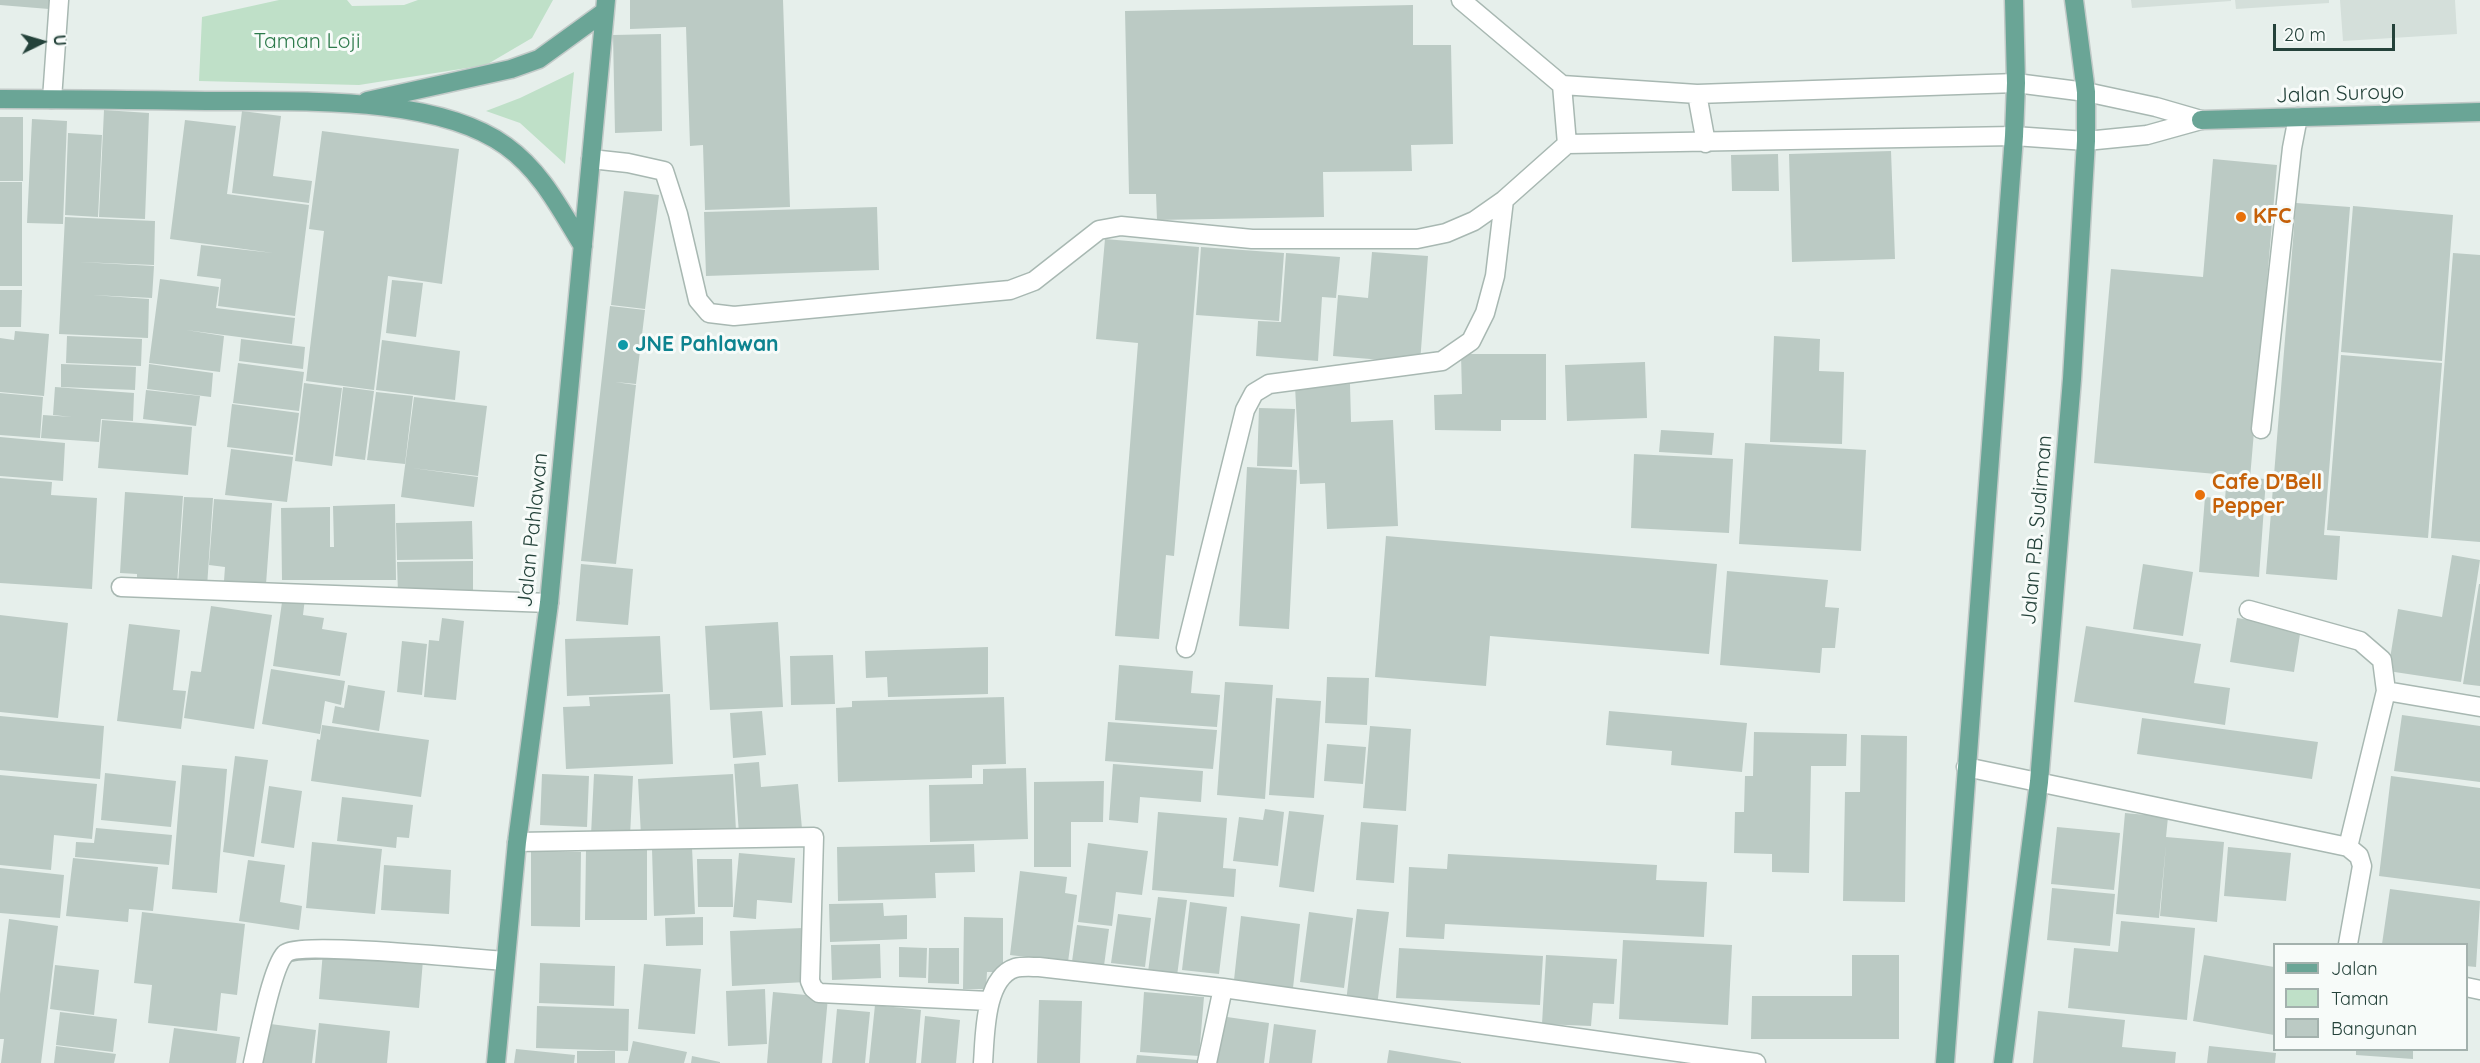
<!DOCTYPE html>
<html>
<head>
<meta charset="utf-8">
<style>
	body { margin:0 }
	#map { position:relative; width:2480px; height:1063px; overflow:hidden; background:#e6efeb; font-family:Quicksand,sans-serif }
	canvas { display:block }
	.legend { position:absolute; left:2273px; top:943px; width:195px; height:108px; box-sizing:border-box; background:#f7fbf9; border:2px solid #a3b1ad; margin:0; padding:8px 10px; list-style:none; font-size:18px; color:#24423a }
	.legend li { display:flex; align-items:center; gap:12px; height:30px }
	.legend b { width:30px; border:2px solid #a3b1ad }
	.north { position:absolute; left:12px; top:12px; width:60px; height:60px; -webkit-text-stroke:4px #f7fbf9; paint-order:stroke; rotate:85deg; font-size:16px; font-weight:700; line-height:24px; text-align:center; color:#24423a }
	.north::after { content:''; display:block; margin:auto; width:21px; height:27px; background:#24423a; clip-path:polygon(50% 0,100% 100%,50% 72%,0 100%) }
	.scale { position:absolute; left:2273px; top:24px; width:122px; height:27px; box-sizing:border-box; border:3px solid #24423a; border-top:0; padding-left:8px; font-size:18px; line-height:21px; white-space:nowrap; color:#24423a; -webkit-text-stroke:4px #f7fbf9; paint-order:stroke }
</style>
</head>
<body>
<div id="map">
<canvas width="2480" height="1063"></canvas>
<ul class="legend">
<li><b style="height:8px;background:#6aa596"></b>Jalan</li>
<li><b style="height:16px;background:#bfe0c8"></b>Taman</li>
<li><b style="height:16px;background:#bbcac4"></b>Bangunan</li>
</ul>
<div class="north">U</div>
<div class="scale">20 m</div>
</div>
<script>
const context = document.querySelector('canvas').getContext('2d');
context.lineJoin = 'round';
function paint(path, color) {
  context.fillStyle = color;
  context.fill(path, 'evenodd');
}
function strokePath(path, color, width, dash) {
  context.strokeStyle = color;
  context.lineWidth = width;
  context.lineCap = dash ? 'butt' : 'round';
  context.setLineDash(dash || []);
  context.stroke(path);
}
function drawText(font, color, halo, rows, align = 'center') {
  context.font = font + ' Quicksand,sans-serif';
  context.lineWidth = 6;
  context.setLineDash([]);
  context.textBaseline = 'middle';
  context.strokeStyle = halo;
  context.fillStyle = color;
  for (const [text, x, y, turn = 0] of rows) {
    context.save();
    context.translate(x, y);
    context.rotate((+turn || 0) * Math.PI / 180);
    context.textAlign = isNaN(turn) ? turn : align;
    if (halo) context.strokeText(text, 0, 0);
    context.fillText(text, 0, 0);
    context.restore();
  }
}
paint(new Path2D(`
	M 2131,0 L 2231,0 L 2231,1 L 2132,8 Z
	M 2235,0 L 2329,0 L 2329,3 L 2236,9 Z
	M 2340,0 L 2455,0 L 2457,34 L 2343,41 Z`), '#d4dfda');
paint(new Path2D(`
	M 279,0 L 347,0 L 352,6 L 404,5 L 418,0 L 553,0 L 532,38 L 486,65 L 359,85 L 199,81 L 202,17 Z
	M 574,72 L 565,164 L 520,123 L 486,111 L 520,98 Z`), '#bfe0c8');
paint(new Path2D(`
	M 0,0 L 49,0 L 49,9 L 0,5 Z
	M 630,0 L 783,0 L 790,207 L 705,210 L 703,145 L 690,146 L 686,27 L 630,29 Z
	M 1413,5 L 1413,45 L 1451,45 L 1453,144 L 1411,145 L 1412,171 L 1323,172 L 1324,217 L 1157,220 L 1156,194 L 1129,194 L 1125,11 Z
	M 661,34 L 662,131 L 615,133 L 613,35 Z
	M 104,110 L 149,113 L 145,219 L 99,217 Z
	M 242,111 L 281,116 L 273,176 L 312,181 L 309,203 L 232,193 Z
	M 0,117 L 23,117 L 23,181 L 0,181 Z
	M 32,119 L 67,121 L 63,224 L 27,223 Z
	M 185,120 L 236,126 L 227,194 L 309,205 L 295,316 L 218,306 L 221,279 L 197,276 L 201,245 L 273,253 L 170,239 Z
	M 322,131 L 459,149 L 442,284 L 388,276 L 374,390 L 306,381 L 324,231 L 309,229 Z
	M 68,133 L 102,135 L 98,217 L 65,215 Z
	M 1891,151 L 1895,259 L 1792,262 L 1789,154 Z
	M 1778,154 L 1779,191 L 1732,191 L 1731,155 Z
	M 2213,159 L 2277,165 L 2250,478 L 2266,479 L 2259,577 L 2199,572 L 2205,497 L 2225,499 L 2227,475 L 2094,463 L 2111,269 L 2203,277 Z
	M 0,182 L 22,182 L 22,286 L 0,286 Z
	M 624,191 L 659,195 L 645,309 L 611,305 Z
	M 2296,203 L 2350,207 L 2324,535 L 2340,536 L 2337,580 L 2266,574 Z
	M 2353,206 L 2453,215 L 2442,361 L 2341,352 Z
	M 877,207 L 879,270 L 706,276 L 704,212 Z
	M 65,217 L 155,221 L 154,265 L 79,262 L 154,266 L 152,298 L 92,295 L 149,299 L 148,338 L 59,334 Z
	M 1105,239 L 1199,247 L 1174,556 L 1166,555 L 1159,639 L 1115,636 L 1138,343 L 1096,339 Z
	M 1201,247 L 1284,253 L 1279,321 L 1196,315 Z
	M 1372,252 L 1428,256 L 1420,363 L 1333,356 L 1338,295 L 1368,298 Z
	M 1286,253 L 1340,257 L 1336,298 L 1322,297 L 1318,361 L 1256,356 L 1258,321 L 1281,322 Z
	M 2453,253 L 2480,255 L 2480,542 L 2431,538 Z
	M 160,279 L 219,287 L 216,308 L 295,318 L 292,344 L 186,330 L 224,336 L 220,372 L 149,363 Z
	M 392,280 L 423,283 L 416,337 L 386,333 Z
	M 0,290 L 22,290 L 21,327 L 0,327 Z
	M 610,306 L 645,310 L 636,384 L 615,382 L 636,385 L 616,564 L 581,561 Z
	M 15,331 L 49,334 L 44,396 L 0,392 L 0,338 L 14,340 Z
	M 67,336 L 142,339 L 141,366 L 66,363 Z
	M 1774,336 L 1820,339 L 1819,371 L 1844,372 L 1842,444 L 1770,442 Z
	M 241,339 L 305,347 L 303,369 L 239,361 Z
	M 382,340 L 460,351 L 455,400 L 376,390 Z
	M 1461,354 L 1546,354 L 1546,420 L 1501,420 L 1501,431 L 1435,430 L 1434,395 L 1462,394 Z
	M 2341,355 L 2442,363 L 2428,538 L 2327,530 Z
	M 1645,362 L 1647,418 L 1567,421 L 1565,365 Z
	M 238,363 L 304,372 L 299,411 L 233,403 Z
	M 61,364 L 136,367 L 135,390 L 61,387 Z
	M 149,364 L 213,373 L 211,397 L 147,389 Z
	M 304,383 L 342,388 L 332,466 L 295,461 Z
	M 1350,384 L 1351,422 L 1393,420 L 1398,526 L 1327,529 L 1325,483 L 1300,484 L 1295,386 Z
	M 55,387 L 134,393 L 133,421 L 101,419 L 99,442 L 41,438 L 43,415 L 72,417 L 53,415 Z
	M 343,387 L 374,391 L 365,460 L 335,456 Z
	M 146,390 L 200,396 L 196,426 L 143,419 Z
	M 376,392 L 413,396 L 405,464 L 367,460 Z
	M 0,393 L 43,397 L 40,438 L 0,435 Z
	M 414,397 L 487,406 L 478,476 L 412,468 L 478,477 L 474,507 L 401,497 Z
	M 232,404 L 299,413 L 293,455 L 227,447 Z
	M 1259,408 L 1295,409 L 1292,467 L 1257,466 Z
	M 102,420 L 192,427 L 188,475 L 98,468 Z
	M 1661,430 L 1714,433 L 1712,455 L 1659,452 Z
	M 0,437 L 65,443 L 63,481 L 0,476 Z
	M 1745,443 L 1866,450 L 1861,551 L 1739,544 Z
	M 231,449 L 293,457 L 287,502 L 225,495 Z
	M 1634,454 L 1733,459 L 1729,533 L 1631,528 Z
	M 1247,467 L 1297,470 L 1289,629 L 1239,626 Z
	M 0,478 L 52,482 L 51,495 L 97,498 L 92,589 L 0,583 Z
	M 125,492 L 183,496 L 177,585 L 137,583 L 137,574 L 120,573 Z
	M 184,497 L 213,498 L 207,587 L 178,585 Z
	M 214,499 L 272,503 L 266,584 L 224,581 L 225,567 L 209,565 Z
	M 395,504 L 396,580 L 282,580 L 281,508 L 330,507 L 330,547 L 334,547 L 333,506 Z
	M 472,521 L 473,559 L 397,560 L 396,523 Z
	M 1386,536 L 1717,564 L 1709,654 L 1490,636 L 1486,686 L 1375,677 Z
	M 2452,555 L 2480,560 L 2461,682 L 2388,671 L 2398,609 L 2442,617 Z
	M 473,561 L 473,592 L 398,594 L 397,562 Z
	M 581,564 L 633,569 L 628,625 L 576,621 Z
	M 2143,564 L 2193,572 L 2183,636 L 2133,629 Z
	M 1727,571 L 1828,580 L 1825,607 L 1839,608 L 1835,648 L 1822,648 L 1820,673 L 1720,665 Z
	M 2479,584 L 2480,584 L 2480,686 L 2463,684 Z
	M 283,595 L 305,598 L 303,615 L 324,618 L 322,629 L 347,633 L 340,676 L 273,666 Z
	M 211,606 L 272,615 L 254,729 L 184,718 L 191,671 L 201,672 Z
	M 0,615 L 68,623 L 58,718 L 0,712 Z
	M 442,618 L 464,621 L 456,700 L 424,697 L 429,640 L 439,641 Z
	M 2237,618 L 2301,628 L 2294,672 L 2230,662 Z
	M 778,622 L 783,707 L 710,710 L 705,626 Z
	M 129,624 L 180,630 L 173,690 L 186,691 L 181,729 L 117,721 Z
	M 2086,626 L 2201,644 L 2194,683 L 2230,688 L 2225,725 L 2074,702 Z
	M 660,636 L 663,692 L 567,696 L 565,639 Z
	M 402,641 L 427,644 L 422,695 L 397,692 Z
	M 988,647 L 988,694 L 888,697 L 887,677 L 866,678 L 865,651 Z
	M 833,655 L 835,704 L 791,705 L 790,656 Z
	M 1119,665 L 1193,671 L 1191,693 L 1220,695 L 1217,727 L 1115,720 Z
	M 271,669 L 345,681 L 341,705 L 325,701 L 320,734 L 262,724 Z
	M 1327,677 L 1369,678 L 1367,725 L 1325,723 Z
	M 1225,682 L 1273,685 L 1265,799 L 1217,795 Z
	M 348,685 L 385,691 L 379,731 L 332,723 L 335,706 L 344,708 Z
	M 670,694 L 673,764 L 566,769 L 563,707 L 590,706 L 589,697 Z
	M 1004,697 L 1006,764 L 972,765 L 972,778 L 838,782 L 836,708 L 852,707 L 852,701 Z
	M 1276,698 L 1321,701 L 1314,798 L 1269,795 Z
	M 762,711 L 766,755 L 733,758 L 730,713 Z
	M 1609,711 L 1747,723 L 1742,772 L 1671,765 L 1672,751 L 1606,745 Z
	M 2402,715 L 2480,726 L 2480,782 L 2394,771 Z
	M 0,716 L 104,726 L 100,779 L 0,770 Z
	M 2142,718 L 2318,742 L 2312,779 L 2137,754 Z
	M 1108,722 L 1217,730 L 1213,769 L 1105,761 Z
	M 322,725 L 429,740 L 421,797 L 311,781 L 317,739 L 320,740 Z
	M 1370,726 L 1411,729 L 1406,811 L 1363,808 Z
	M 1754,732 L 1847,734 L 1846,766 L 1811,766 L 1809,873 L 1772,872 L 1772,854 L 1734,853 L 1735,812 L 1744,812 L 1745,776 L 1753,776 Z
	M 1861,735 L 1907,736 L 1905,902 L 1843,901 L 1845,792 L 1860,792 Z
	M 1327,744 L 1366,747 L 1363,784 L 1324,781 Z
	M 235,756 L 268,760 L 254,857 L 223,852 Z
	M 759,762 L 761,787 L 798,784 L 802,829 L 739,834 L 734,764 Z
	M 1113,764 L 1203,771 L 1201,802 L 1140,797 L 1138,823 L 1109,820 Z
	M 182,765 L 227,769 L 217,893 L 172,889 Z
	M 1026,768 L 1028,839 L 930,842 L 929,785 L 983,784 L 983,769 Z
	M 105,773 L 176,781 L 171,827 L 101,820 Z
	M 542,774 L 589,776 L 587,827 L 540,825 Z
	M 594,774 L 633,776 L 630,836 L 591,835 Z
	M 733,774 L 736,831 L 641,836 L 638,779 Z
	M 0,775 L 97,784 L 92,839 L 54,835 L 51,870 L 0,865 Z
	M 2391,776 L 2480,788 L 2480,889 L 2379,876 Z
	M 1104,781 L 1103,822 L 1071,822 L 1071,867 L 1034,867 L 1034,782 Z
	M 269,786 L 302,791 L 294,848 L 261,843 Z
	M 342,797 L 413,805 L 409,838 L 397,837 L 396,848 L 337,841 Z
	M 1265,809 L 1284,812 L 1278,866 L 1233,861 L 1239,817 L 1263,820 Z
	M 1289,811 L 1324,815 L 1314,892 L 1279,887 Z
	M 1158,812 L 1227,818 L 1223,868 L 1236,869 L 1234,897 L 1152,890 Z
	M 2125,813 L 2168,817 L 2166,837 L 2224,842 L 2217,922 L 2160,916 L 2166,845 L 2159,918 L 2116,914 Z
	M 1361,822 L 1398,825 L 1394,883 L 1356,880 Z
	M 2057,827 L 2120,833 L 2114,890 L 2051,884 Z
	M 96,828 L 172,835 L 169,865 L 75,857 L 76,842 L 94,843 Z
	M 312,842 L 382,849 L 375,914 L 306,908 Z
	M 1088,843 L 1148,851 L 1142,895 L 1116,892 L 1112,926 L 1078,922 Z
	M 974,844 L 975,872 L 935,873 L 936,898 L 838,901 L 837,847 Z
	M 692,847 L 695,914 L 654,916 L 652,849 Z
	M 2228,847 L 2291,853 L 2286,901 L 2224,896 Z
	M 586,849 L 647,850 L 647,920 L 585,920 Z
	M 531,851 L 581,852 L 580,927 L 531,926 Z
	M 739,853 L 795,858 L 792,903 L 757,900 L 756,919 L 733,917 Z
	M 1448,854 L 1657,865 L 1656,880 L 1707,882 L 1704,937 L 1445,924 L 1444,939 L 1406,937 L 1409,867 L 1447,869 Z
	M 73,858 L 158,867 L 153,911 L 129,909 L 128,922 L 66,916 Z
	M 697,859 L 732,859 L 733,907 L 698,907 Z
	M 248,860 L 285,865 L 280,902 L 302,906 L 299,930 L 239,921 Z
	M 384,865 L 451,870 L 449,914 L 381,910 Z
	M 0,868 L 64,875 L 60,918 L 0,913 Z
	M 1020,871 L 1067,877 L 1065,893 L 1077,895 L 1068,962 L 1010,955 Z
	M 2052,888 L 2115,894 L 2110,946 L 2047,940 Z
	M 2390,889 L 2480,901 L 2476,967 L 2466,966 L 2466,944 L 2382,944 Z
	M 1158,897 L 1187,900 L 1177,976 L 1148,972 Z
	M 1190,902 L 1227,907 L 1219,974 L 1182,970 Z
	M 883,903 L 884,916 L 907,915 L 907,939 L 830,942 L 829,904 Z
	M 1357,909 L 1389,912 L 1377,1006 L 1346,1002 Z
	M 142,912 L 245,924 L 237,995 L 221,993 L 217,1031 L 148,1023 L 152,985 L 134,983 Z
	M 1309,912 L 1353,918 L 1344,988 L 1300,982 Z
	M 1118,914 L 1151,918 L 1145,967 L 1111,963 Z
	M 1241,916 L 1300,924 L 1293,988 L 1234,980 Z
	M 703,917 L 703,945 L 666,946 L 665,918 Z
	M 964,917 L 1003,918 L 1003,972 L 987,972 L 986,989 L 963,989 Z
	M 9,919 L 58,926 L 41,1063 L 1,1063 L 4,1039 L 0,1039 L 0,994 Z
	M 2121,921 L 2195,928 L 2187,1020 L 2068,1008 L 2074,948 L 2118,952 Z
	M 1077,925 L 1109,929 L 1103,973 L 1071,969 Z
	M 803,928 L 806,982 L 732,986 L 730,931 Z
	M 1623,940 L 1732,945 L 1728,1025 L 1619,1019 Z
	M 880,944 L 881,978 L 832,980 L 831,945 Z
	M 899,947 L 927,948 L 926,978 L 899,977 Z
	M 929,948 L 959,948 L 959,984 L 928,983 Z
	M 1399,948 L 1543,956 L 1540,1005 L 1396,998 Z
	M 323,951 L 423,960 L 419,1008 L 319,999 Z
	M 1546,955 L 1617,959 L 1614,1004 L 1593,1003 L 1591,1026 L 1542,1024 Z
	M 1852,955 L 1899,955 L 1899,1039 L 1751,1039 L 1752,996 L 1852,996 Z
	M 2204,955 L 2274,967 L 2274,1035 L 2193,1021 Z
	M 540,963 L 615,966 L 614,1006 L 539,1003 Z
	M 644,964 L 701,969 L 695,1034 L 638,1029 Z
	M 55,965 L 99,970 L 94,1015 L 50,1009 Z
	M 765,989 L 767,1044 L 728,1046 L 726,991 Z
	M 773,992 L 828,997 L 822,1063 L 767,1063 Z
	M 1144,992 L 1204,997 L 1199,1056 L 1140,1052 Z
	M 1039,1000 L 1082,1001 L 1080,1063 L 1037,1063 Z
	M 875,1005 L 921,1010 L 916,1063 L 869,1063 Z
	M 537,1006 L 629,1009 L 628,1051 L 536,1048 Z
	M 837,1009 L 870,1012 L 865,1063 L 832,1063 Z
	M 2038,1011 L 2125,1020 L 2122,1047 L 2176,1052 L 2175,1063 L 2033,1063 Z
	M 60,1012 L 117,1019 L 113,1052 L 56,1045 Z
	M 925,1016 L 960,1020 L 956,1063 L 921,1063 Z
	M 1220,1016 L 1269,1023 L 1264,1063 L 1214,1063 Z
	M 263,1023 L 316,1030 L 312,1063 L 258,1063 Z
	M 319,1023 L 390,1031 L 387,1063 L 315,1063 Z
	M 1274,1024 L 1316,1030 L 1312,1063 L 1269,1063 Z
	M 174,1028 L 240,1037 L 236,1063 L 169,1063 Z
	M 633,1041 L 687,1052 L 684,1063 L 628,1063 Z
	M 56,1046 L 116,1054 L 114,1063 L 54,1063 Z
	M 2209,1046 L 2276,1053 L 2275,1063 L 2207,1063 Z
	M 516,1049 L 575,1055 L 574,1063 L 514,1063 Z
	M 1389,1050 L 1461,1062 L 1461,1063 L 1387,1063 Z
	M 2356,1050 L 2413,1050 L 2413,1059 L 2356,1055 Z
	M 577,1051 L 615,1051 L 615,1063 L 577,1063 Z
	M 1137,1055 L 1198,1060 L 1198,1063 L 1136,1063 Z
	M 692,1056 L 720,1062 L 720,1063 L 691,1063 Z`), '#bbcac4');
const minor = new Path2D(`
	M 1461,0 L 1562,85 L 1697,94 L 2016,83 L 2086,92 L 2156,107 L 2201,120
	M 1562,85 L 1567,144
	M 1697,94 L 1706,143
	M 52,99 L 59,0
	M 591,159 L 628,163 L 664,171 L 678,214 L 698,300 L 709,313 L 734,316 L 1010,290 L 1034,281 L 1099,230 L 1121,226 L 1252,239 L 1417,239 L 1446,233 L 1474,221 L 1504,200 L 1567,144 L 2014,136 L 2086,141 L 2147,135 L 2201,120
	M 2261,429 L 2292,148 L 2298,117
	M 121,587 L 549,603
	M 2249,610 L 2360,641 L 2382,660 L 2386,691 L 2348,847
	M 1186,648 L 1245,410 L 1254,393 L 1269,384 L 1442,361 L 1471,341 L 1485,313 L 1495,276 L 1504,200
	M 2386,691 L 2480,707
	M 1966,767 L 2348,847 L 2359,856 L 2362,866 L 2348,944
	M 517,842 L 814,837 L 810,981 L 813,988 L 819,993 L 989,1001
	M 2466,987 L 2480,990
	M 253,1063 C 258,1041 272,967 285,954 C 297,941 475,959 504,961
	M 983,1063 C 985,1037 984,978 1015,968 C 1023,966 1032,967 1039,967 L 1223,988 L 1756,1063
	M 1207,1063 L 1223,988`);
const major = new Path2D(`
	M 0,99 C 70,99 139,100 209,101 C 294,102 434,94 506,146 C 542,172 560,209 583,246
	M 367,101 L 511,69 L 539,59 L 604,12
	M 2201,120 L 2480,112
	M 496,1063 L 517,842 L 549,603 L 606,0
	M 1945,1063 L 2014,136 L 2016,83 L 2014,0
	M 2003,1063 L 2039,782 L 2072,379 L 2086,141 L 2086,92 L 2074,0`);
strokePath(minor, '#a8b8b2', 21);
strokePath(major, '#c2cac8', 21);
strokePath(minor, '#fff', 18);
strokePath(major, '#6aa596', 18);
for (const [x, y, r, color] of [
	[2241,217,6,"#e8710a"],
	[623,345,6,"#0f9aa8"],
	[2200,495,6,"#e8710a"]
]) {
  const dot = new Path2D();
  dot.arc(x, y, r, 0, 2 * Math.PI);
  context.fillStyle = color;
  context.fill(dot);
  strokePath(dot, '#f7fbf9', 2);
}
drawText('21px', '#2d7a4b', '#f7fbf9', [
	["Taman Loji",307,42]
]);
drawText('21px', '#24423a', '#f7fbf9', [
	["Jalan Suroyo",2340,94,-2],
	["Jalan Pahlawan",533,530,-84],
	["Jalan P.B. Sudirman",2037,530,-85]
]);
drawText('bold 21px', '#c56008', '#f7fbf9', [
	["KFC",2253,217],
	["Cafe D'Bell",2212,483],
	["Pepper",2212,507]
], 'left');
drawText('bold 21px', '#0d838f', '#f7fbf9', [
	["JNE Pahlawan",635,345]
], 'left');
</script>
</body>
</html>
